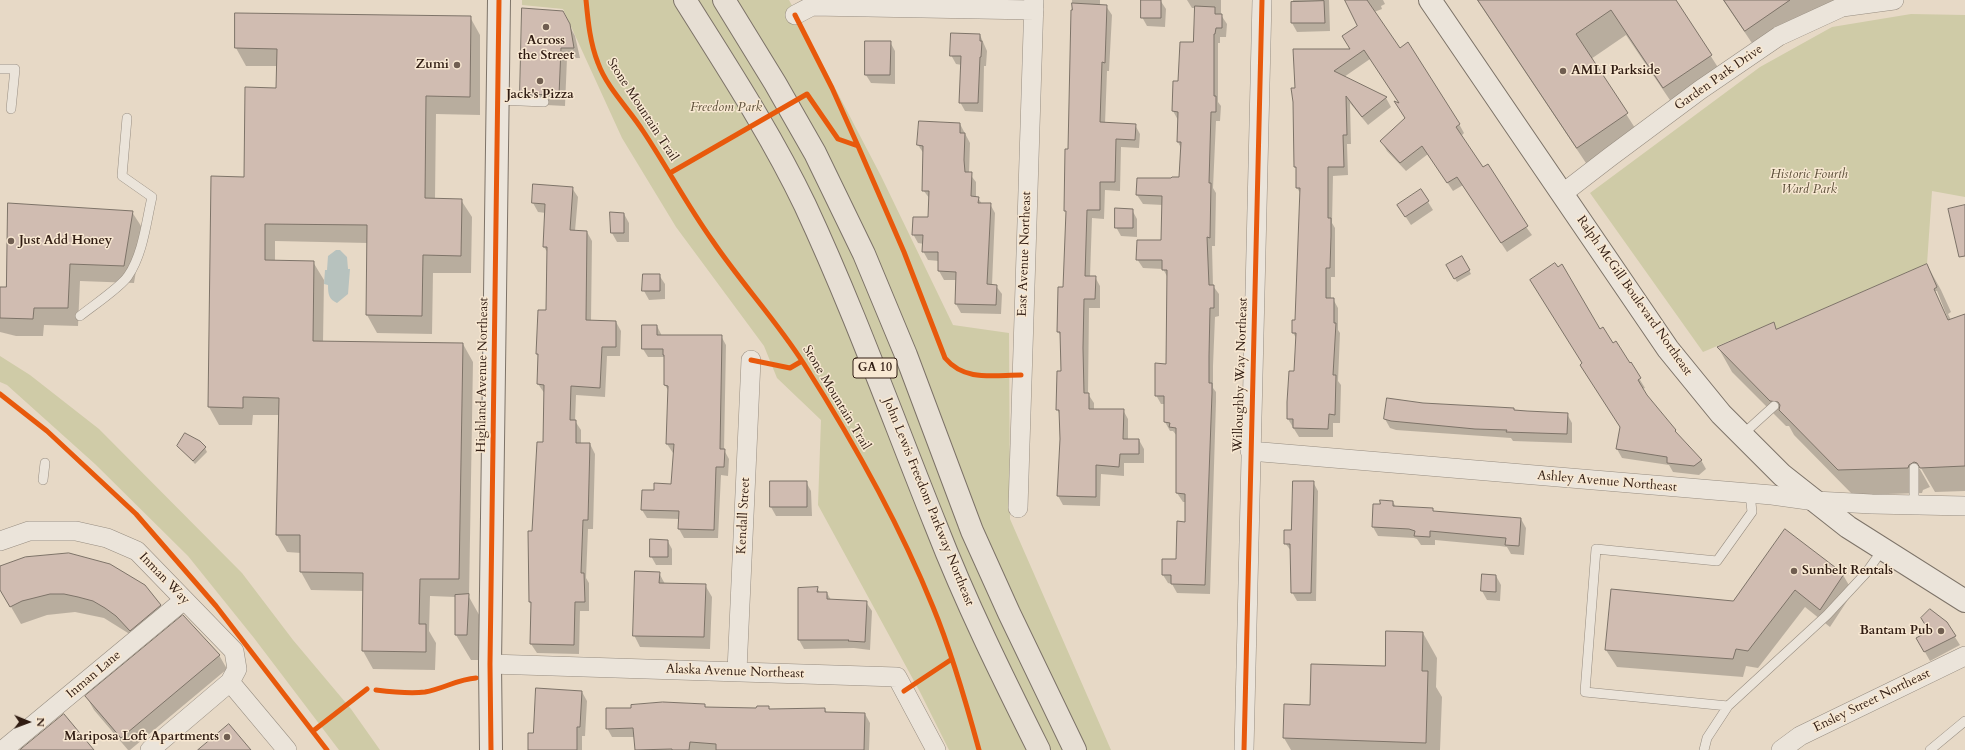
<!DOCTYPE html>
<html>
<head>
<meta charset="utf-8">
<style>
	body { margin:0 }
	#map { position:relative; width:1965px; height:750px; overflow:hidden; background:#e7d9c6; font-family:Cardo,serif }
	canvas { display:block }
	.north { position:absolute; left:8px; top:702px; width:40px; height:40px; -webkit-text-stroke:3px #f8e8d2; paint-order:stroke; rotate:91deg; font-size:11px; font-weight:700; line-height:16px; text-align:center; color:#301c12 }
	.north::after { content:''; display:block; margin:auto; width:14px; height:18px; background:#301c12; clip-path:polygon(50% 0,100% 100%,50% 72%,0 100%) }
</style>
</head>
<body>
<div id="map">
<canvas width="1965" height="750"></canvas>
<div class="north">N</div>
</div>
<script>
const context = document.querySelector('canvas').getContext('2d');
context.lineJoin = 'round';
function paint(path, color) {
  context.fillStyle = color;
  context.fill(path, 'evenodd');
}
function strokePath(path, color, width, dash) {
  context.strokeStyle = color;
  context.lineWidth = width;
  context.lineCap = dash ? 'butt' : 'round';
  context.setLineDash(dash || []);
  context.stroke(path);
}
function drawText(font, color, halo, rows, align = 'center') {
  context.font = font + ' Cardo,serif';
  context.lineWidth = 3;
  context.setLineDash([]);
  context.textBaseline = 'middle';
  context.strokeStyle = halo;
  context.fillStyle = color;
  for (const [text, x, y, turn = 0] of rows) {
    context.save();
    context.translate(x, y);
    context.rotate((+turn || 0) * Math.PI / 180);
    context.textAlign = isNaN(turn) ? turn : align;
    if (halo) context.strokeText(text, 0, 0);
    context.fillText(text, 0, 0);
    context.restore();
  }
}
paint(new Path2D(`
	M 522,0 L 789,0 L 881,176 L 953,325 L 1009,333 L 1010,519 L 1111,750 L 949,750 L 920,692 L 818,505 L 821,420 L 777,378 L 764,346 L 676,227 L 622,138 L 563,9 L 522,5 Z
	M 1911,14 L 1965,15 L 1965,197 L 1932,191 L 1927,264 L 1776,329 L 1774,322 L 1703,352 L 1590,193 L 1760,67 L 1832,27 Z
	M 0,356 L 30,375 L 99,429 L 242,573 L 293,640 L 351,709 L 380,750 L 339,750 L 254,638 L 188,556 L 95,464 L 7,385 L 0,382 Z`), '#cfcba7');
paint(new Path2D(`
	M 336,250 L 340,250 L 347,257 L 348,269 L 350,269 L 348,294 L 337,303 C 329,299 328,295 328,285 L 324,284 L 325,270 L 327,270 L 328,256 Z`), '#b7c2be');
paint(new Path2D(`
	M 1072,0 L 1100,0 L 1100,5 L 1106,6 L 1112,15 L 1109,71 L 1107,71 L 1105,124 L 1135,125 L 1140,134 L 1139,148 L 1121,147 L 1120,191 L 1105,190 L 1104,219 L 1092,218 L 1090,277 L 1095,277 L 1100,286 L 1100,308 L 1089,308 L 1088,394 L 1094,403 L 1094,410 L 1123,410 L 1128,419 L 1128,440 L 1139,440 L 1144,449 L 1144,463 L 1124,463 L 1124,476 L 1101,474 L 1100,506 L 1063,505 L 1058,496 L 1061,439 L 1060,415 L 1057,409 L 1062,372 L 1062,337 L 1058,332 L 1064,288 L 1065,241 L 1066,241 L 1066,150 L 1069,150 Z
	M 1142,0 L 1160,0 L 1166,9 L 1165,27 L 1147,26 L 1142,17 Z
	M 1187,0 L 1221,0 L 1221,15 L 1227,24 L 1226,37 L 1220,37 L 1220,43 L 1218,43 L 1218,102 L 1221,106 L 1220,121 L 1216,121 L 1213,188 L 1216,193 L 1215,246 L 1212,246 L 1213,286 L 1219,294 L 1219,316 L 1215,317 L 1213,366 L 1213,388 L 1216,392 L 1216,402 L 1210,594 L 1177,593 L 1172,584 L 1168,583 L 1163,575 L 1177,560 L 1186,523 L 1186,502 L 1183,502 L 1177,493 L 1177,436 L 1173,431 L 1170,431 L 1165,422 L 1165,404 L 1161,404 L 1156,395 L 1167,365 L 1168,278 L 1163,269 L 1143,268 L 1137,259 L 1162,241 L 1163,205 L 1143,204 L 1137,195 L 1180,178 L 1181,148 L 1178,142 L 1178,120 L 1173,111 L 1179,82 L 1194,43 L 1196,8 L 1192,8 Z
	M 1293,0 L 1329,0 L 1330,31 L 1297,32 L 1292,23 Z
	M 1346,0 L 1383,0 L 1385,4 L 1381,6 L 1382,9 L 1374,12 L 1399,49 L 1459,124 L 1464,133 L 1461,136 L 1483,169 L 1532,235 L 1507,252 L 1463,185 L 1453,191 L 1428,154 L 1406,171 L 1387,151 L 1382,142 L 1406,119 L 1401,105 L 1370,59 L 1344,77 L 1386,98 L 1391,107 L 1368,125 L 1350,103 L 1351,144 L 1347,144 L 1348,175 L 1333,176 L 1332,223 L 1335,228 L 1335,277 L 1331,277 L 1331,299 L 1333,299 L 1338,308 L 1338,330 L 1340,333 L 1338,381 L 1341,385 L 1340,423 L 1333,423 L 1333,437 L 1299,437 L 1288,419 L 1295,372 L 1297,339 L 1293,333 L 1293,321 L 1296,321 L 1301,194 L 1297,188 L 1297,170 L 1295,167 L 1296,89 L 1351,50 L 1359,26 Z
	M 1477,0 L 1675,0 L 1726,80 L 1678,112 L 1626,35 L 1591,59 L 1642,139 L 1592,172 Z
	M 1723,0 L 1857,0 L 1760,55 Z
	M 470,17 L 480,35 L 480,115 L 436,114 L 435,199 L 461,200 L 472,217 L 471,273 L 433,273 L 432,334 L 377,333 L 367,315 L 368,243 L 275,241 L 275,261 L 313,262 L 324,280 L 323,342 L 463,344 L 473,362 L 469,597 L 482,620 L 481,660 L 471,660 L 456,635 L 456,597 L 430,596 L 429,631 L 436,643 L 435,670 L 373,669 L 363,651 L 364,591 L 311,590 L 301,572 L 301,553 L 287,552 L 277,535 L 280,415 L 253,415 L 252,425 L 219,425 L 209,407 L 245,178 L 277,89 L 278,66 L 246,66 L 236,48 Z
	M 568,23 L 575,36 L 580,58 L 567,58 L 565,106 L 527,104 L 521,93 Z
	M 980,35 L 987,51 L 986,66 L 984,66 L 983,112 L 965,111 L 960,102 L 962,65 L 956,64 L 951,55 Z
	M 890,42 L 895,51 L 895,84 L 871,83 L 866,75 Z
	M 960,124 L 970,143 L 969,173 L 976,182 L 976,198 L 978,198 L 982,204 L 990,204 L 995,213 L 992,285 L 996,286 L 1002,294 L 1001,314 L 961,313 L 956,304 L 956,280 L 944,280 L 939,271 L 939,261 L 928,260 L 923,251 L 924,244 L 918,243 L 913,234 L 929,218 L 930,199 L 923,190 L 924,154 L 918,145 Z
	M 572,188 L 578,197 L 575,231 L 587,232 L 592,241 L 591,321 L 616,322 L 621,331 L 620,356 L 607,356 L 605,397 L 576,395 L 575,421 L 581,430 L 581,444 L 590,444 L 595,454 L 593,529 L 588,529 L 586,578 L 589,583 L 589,611 L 580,611 L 579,654 L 537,653 L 531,644 L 532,606 L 530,602 L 544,443 L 545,394 L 538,384 L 539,358 L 537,354 L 547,312 L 548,253 L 544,247 L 546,213 L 538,212 L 533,203 Z
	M 1428,202 L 1433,210 L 1411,225 L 1398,205 Z
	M 1132,210 L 1137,219 L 1137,237 L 1121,236 L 1116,227 Z
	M 132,212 L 143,229 L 134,283 L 80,281 L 78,326 L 44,325 L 43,336 L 16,336 L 0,332 L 0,288 L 7,288 Z
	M 624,214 L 629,223 L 629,242 L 617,242 L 612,233 Z
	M 1462,257 L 1471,274 L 1457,282 L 1447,265 Z
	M 1927,265 L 1941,290 L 1951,312 L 1948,314 L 1951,320 L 1965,315 L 1965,491 L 1935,492 L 1918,463 L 1917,464 L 1930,487 L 1923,490 L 1922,493 L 1853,495 L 1794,435 L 1789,426 L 1786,426 L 1732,372 L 1718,347 L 1774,323 L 1777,330 ZM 1934,291 L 1937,291 L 1950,324 L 1949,325 Z
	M 659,275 L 665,284 L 665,299 L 649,300 L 644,291 Z
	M 657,326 L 662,336 L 721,336 L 726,345 L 724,450 L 729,459 L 728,476 L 721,475 L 718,538 L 684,538 L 679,529 L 679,519 L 647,518 L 642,510 L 655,491 L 672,485 L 674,453 L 673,453 L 667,444 L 669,392 L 665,385 L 665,357 L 648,357 L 643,349 Z
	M 1600,330 L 1630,364 L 1645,388 L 1642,389 L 1647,396 L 1679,436 L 1701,460 L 1706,469 L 1699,475 L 1673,472 L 1669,465 L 1622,458 L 1617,449 L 1621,428 Z
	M 1423,404 L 1567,414 L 1572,423 L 1572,443 L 1513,441 L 1511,438 L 1396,430 L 1390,428 L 1385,419 Z
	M 179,446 L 205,448 L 207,452 L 195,464 Z
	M 806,482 L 811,491 L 812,516 L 776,516 L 771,507 Z
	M 1313,482 L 1318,491 L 1316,601 L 1297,601 L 1292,592 L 1292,552 L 1285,543 Z
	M 1393,502 L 1396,507 L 1432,509 L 1434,512 L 1521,519 L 1526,528 L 1524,555 L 1511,554 L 1507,547 L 1500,546 L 1435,540 L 1435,545 L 1421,545 L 1417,539 L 1414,538 L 1378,536 L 1373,527 Z
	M 667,540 L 672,549 L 672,565 L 656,565 L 651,556 Z
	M 0,567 L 160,605 L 170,623 L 140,648 L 128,633 L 104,618 L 75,612 L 47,615 L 21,624 L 0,588 Z
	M 659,573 L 665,584 L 705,585 L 712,597 L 710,649 L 640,647 L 634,635 Z
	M 1843,575 L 1853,592 L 1830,627 L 1805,607 L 1758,668 L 1746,666 L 1743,677 L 1617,667 L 1606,650 L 1734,602 Z
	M 1496,576 L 1501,585 L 1500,601 L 1487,600 L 1482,591 Z
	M 817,588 L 820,593 L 827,593 L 831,600 L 866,602 L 872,611 L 870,650 L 854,648 L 804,649 L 799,640 L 799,589 Z
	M 1946,623 L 1960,645 L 1930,661 L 1917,638 Z
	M 1423,633 L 1437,658 L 1436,687 L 1442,697 L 1440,750 L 1291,750 L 1284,738 L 1311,706 L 1386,667 Z
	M 219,655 L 227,669 L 130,750 L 128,750 L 94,710 L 86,696 Z
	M 582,692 L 587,701 L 585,736 L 582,736 L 582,750 L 529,750 L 534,734 Z
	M 704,705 L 706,708 L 756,709 L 768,707 L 770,710 L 825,709 L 827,713 L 865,714 L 870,723 L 869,750 L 636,750 L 635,737 L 612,737 L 607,728 L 632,709 Z`), '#0003');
const building = new Path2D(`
	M 1141,0 L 1161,0 L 1161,18 L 1141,18 Z
	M 1345,0 L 1367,0 L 1400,48 L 1408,42 L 1460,124 L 1456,127 L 1483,167 L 1488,164 L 1528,226 L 1501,243 L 1457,177 L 1447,183 L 1422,146 L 1400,163 L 1380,141 L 1405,118 L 1394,101 L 1399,103 L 1364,50 L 1334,71 L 1387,97 L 1362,117 L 1346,96 L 1347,135 L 1343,135 L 1344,167 L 1328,167 L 1328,218 L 1331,218 L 1331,236 L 1330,268 L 1326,268 L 1326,298 L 1334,298 L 1334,323 L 1336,323 L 1333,375 L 1336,375 L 1335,415 L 1329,414 L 1328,429 L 1293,428 L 1293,419 L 1287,419 L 1287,402 L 1289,371 L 1294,371 L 1296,333 L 1292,333 L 1292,320 L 1295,320 L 1300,188 L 1296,188 L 1296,167 L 1294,167 L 1293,102 L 1291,88 L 1295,88 L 1293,49 L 1350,49 L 1342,36 L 1357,26 Z
	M 1478,0 L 1676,0 L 1712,55 L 1663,88 L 1611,10 L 1576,34 L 1628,113 L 1577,148 Z
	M 1724,0 L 1790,0 L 1745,31 Z
	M 1324,1 L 1325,23 L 1291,23 L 1291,2 Z
	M 1072,3 L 1107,5 L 1105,63 L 1102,62 L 1100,122 L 1136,124 L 1135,140 L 1116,139 L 1115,182 L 1100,182 L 1100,210 L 1087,210 L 1085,276 L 1096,276 L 1095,299 L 1084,299 L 1083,348 L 1084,393 L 1089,393 L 1089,409 L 1124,409 L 1123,439 L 1139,439 L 1139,454 L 1120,454 L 1119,467 L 1096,465 L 1096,497 L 1057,496 L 1060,439 L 1059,410 L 1056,410 L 1057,371 L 1061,371 L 1060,332 L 1057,332 L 1058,287 L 1063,287 L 1066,211 L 1064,211 L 1065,149 L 1068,149 L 1071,10 L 1072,10 Z
	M 1195,6 L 1215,7 L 1215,14 L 1222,14 L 1222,28 L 1216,28 L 1215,34 L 1214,34 L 1214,96 L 1216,96 L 1216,112 L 1211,112 L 1209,183 L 1211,183 L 1210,238 L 1207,237 L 1209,285 L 1214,285 L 1214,308 L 1210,308 L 1209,356 L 1209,383 L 1212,383 L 1212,393 L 1205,585 L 1171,584 L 1171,575 L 1162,575 L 1162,559 L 1176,559 L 1177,521 L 1185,522 L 1185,494 L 1176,493 L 1176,428 L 1169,427 L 1170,423 L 1164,422 L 1164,396 L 1155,396 L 1155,363 L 1166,364 L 1167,270 L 1162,270 L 1162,260 L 1136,260 L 1137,240 L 1161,240 L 1162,196 L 1136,195 L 1137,178 L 1171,178 L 1172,177 L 1179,177 L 1181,142 L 1177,142 L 1178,112 L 1172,111 L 1173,81 L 1178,81 L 1180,42 L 1193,42 Z
	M 522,8 L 563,11 L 570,24 L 574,48 L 561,48 L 559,95 L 520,94 Z
	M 235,13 L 471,16 L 470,97 L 426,96 L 425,198 L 462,199 L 461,256 L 423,255 L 422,316 L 366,315 L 367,225 L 265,224 L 265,260 L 314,261 L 313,341 L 463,343 L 459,579 L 420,579 L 419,624 L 426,624 L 426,652 L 362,651 L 363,573 L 300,572 L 300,535 L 276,535 L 279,398 L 243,397 L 243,408 L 208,407 L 211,176 L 244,177 L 245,87 L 276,88 L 277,49 L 235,48 Z
	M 951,33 L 980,34 L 980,41 L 982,41 L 981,57 L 980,57 L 978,103 L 959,103 L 961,56 L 950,56 Z
	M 865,41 L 891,41 L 890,75 L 865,75 Z
	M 919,121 L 960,123 L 960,133 L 965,133 L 964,160 L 965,172 L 972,172 L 971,196 L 979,197 L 978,203 L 991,203 L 987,284 L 997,285 L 996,305 L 955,304 L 956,272 L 938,271 L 938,252 L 922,252 L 923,235 L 912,235 L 913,217 L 928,217 L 929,191 L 922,191 L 923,146 L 917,145 Z
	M 533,184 L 573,187 L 570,230 L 587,231 L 586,320 L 616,321 L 616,347 L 602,347 L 600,388 L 571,386 L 570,420 L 576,420 L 576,443 L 590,443 L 588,520 L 583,520 L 581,573 L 584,573 L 585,602 L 575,602 L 574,645 L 530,644 L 531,602 L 529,602 L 528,531 L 532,531 L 537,442 L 543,442 L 544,385 L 537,384 L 538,354 L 536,354 L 538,310 L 546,310 L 547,247 L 543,247 L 545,204 L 532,203 Z
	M 1421,189 L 1429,201 L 1405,217 L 1397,205 Z
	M 8,203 L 133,211 L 124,266 L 70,264 L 68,308 L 34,308 L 33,319 L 0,318 L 0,287 L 6,287 Z
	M 1965,205 L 1965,256 L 1959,257 L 1948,209 Z
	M 1115,208 L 1133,209 L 1133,228 L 1115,228 Z
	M 610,212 L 624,213 L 624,233 L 611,233 Z
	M 1462,256 L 1470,270 L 1454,279 L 1446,265 Z
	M 1555,263 L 1558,267 L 1562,264 L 1600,329 L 1603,327 L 1613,343 L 1616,341 L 1630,363 L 1631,362 L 1641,378 L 1638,380 L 1647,395 L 1676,430 L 1675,431 L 1702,460 L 1694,466 L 1667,463 L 1667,457 L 1616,449 L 1620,427 L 1580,365 L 1582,363 L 1530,280 Z
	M 1927,264 L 1937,287 L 1934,289 L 1948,320 L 1965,314 L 1965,466 L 1920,468 L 1917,463 L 1914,462 L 1909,465 L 1908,468 L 1838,470 L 1779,410 L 1780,405 L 1778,402 L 1770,401 L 1717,347 L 1774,322 L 1776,329 Z
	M 643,274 L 660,274 L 660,291 L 642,291 Z
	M 642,325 L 657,325 L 657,335 L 722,335 L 720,449 L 725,449 L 724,467 L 716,467 L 714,530 L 678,529 L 679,511 L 641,510 L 642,490 L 654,490 L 654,483 L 671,484 L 674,444 L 666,444 L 668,386 L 664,385 L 664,355 L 663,355 L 663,349 L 642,349 Z
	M 1387,398 L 1423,403 L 1514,408 L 1514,410 L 1527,411 L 1568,413 L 1567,434 L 1506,432 L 1507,430 L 1475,429 L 1391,421 L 1384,419 Z
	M 185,433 L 200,441 L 206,447 L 193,461 L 177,446 Z
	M 770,481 L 807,481 L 807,507 L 770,507 Z
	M 1293,481 L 1314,481 L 1311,593 L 1291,593 L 1290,544 L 1284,544 L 1284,530 L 1291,530 Z
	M 1380,500 L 1393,501 L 1393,506 L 1433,508 L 1433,511 L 1521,518 L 1519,546 L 1505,545 L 1506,538 L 1494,537 L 1430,531 L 1430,537 L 1414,536 L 1415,531 L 1409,529 L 1372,527 L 1373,504 L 1380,504 Z
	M 1785,529 L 1844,574 L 1820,610 L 1795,590 L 1748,651 L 1736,649 L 1733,659 L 1605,650 L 1611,589 L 1733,601 Z
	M 650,539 L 668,540 L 668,557 L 650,557 Z
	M 69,553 L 110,564 L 145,585 L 161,605 L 130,631 L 116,616 L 105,608 L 93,601 L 78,597 L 64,594 L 50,594 L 22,601 L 10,607 L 0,590 L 0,566 L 25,557 Z
	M 635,571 L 660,572 L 659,583 L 706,584 L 704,637 L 633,636 Z
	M 1482,574 L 1496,575 L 1496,592 L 1481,591 Z
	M 818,587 L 817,592 L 827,592 L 827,599 L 867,601 L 865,642 L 848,641 L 849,640 L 798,640 L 798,588 Z
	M 469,594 L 467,635 L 455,635 L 455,595 Z
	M 1930,609 L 1947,622 L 1956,636 L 1924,652 L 1916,638 L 1929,631 L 1921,618 Z
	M 183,615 L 220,655 L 121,738 L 85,696 Z
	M 1386,631 L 1423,632 L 1422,671 L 1428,671 L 1426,743 L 1283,738 L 1284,704 L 1310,705 L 1311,664 L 1385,666 Z
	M 536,688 L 582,691 L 580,727 L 577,727 L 577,750 L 528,750 L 528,733 L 533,733 Z
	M 663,702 L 705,704 L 705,707 L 756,708 L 757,706 L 769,706 L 769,709 L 825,708 L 825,712 L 865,713 L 864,750 L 716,750 L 716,744 L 690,742 L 689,750 L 672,750 L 672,749 L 635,750 L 633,728 L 606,729 L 606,708 L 631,708 L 631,705 Z
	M 64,714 L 94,750 L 20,750 Z
	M 229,724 L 251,750 L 198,750 Z`);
paint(building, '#d0bcb1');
strokePath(building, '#7d7368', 1);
const service = new Path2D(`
	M 0,69 L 15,69 L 11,109
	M 498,100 L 544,102
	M 80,316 C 91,307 121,287 128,276 C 143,254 146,223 152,197 L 122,176 L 127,118
	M 1742,435 L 1774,406
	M 1914,468 L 1914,505
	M 43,480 L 45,463
	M 1728,706 L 1585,692 L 1596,549 L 1717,561 L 1752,512 L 1750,494
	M 1704,750 L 1707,738 L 1728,706 L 1827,615 L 1866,573 L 1883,549
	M 1930,750 L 1965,721`);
const minor = new Path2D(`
	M 795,15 L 812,6 L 1034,10
	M 1562,194 L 1610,157 L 1700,90 L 1779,36 L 1842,7 L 1894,0
	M 1250,451 L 1772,495 L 1815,501 L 1872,504 L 1965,506
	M 1018,508 L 1034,0
	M 0,541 L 29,531 L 76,531 L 107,538 L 137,551 L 234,651 L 237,669 L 230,682
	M 490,664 L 897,677 L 936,750
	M 737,671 L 751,360
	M 3,750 L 184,600
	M 150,750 L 230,682 L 287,750
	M 1244,750 L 1262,0
	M 1781,750 L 1800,736 L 1965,656`);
const secondary = new Path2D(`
	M 1430,0 L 1668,349 L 1721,414 L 1782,475 L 1848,527 L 1965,601
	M 491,750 L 490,664 L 499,0`);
const trunk = new Path2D(`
	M 685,0 C 727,67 771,134 805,205 C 854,310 893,419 936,526 C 966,603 1002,676 1039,750
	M 724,0 L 775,83 L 815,153 L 864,254 L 906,355 L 972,531 L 1009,613 L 1075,750`);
strokePath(service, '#978d81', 10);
strokePath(minor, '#978d81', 20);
strokePath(secondary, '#7d7368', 24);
strokePath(trunk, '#7d7368', 24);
strokePath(service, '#ebe4da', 9);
strokePath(minor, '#ebe4da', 19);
strokePath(secondary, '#ebe4da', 22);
strokePath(trunk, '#e7dfd4', 22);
strokePath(new Path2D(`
	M 586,0 C 588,21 590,43 598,63 C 607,88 629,109 643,131 C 667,167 687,205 712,240 C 741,283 776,320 804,364 C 853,441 899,523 933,607 C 952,653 966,702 979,750
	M 795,15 L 832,88 L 858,146
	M 670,173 L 807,94 L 838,139 L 858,146 L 904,252 L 945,358 C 965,382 994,375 1021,375
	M 751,360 L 790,368 L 802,361
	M 0,394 L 47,431 L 136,514 L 216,606 L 327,750
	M 376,690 C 392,692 409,694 425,692 C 443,689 458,679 476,678
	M 904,691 L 952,659
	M 313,731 L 367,689
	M 491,750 L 490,664 L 499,0
	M 1244,750 L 1262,0`), '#e8590c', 5);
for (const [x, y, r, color] of [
	[546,27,4,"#705e51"],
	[457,65,4,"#705e51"],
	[1563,71,4,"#705e51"],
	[540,81,4,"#705e51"],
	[11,241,4,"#705e51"],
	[1794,571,4,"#705e51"],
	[1941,631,4,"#705e51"],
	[227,737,4,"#705e51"]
]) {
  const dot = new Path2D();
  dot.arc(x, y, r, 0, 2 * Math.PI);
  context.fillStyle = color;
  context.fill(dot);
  strokePath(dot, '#f8e8d2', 1.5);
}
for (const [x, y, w] of [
	[875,368,44]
]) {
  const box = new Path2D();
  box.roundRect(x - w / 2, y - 10, w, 20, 3);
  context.fillStyle = '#f8e8d2';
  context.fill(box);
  strokePath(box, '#301c12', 1);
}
drawText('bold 12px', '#301c12', null, [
	["GA 10",875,368]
]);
drawText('bold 13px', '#301c12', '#f8e8d2', [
	["Across",546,41,"center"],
	["the Street",546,56,"center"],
	["Zumi",449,65],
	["AMLI Parkside",1571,71,"left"],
	["Jack's Pizza",540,95,"center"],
	["Just Add Honey",19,241,"left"],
	["Sunbelt Rentals",1802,571,"left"],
	["Bantam Pub",1933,631],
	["Mariposa Loft Apartments",219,737]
], 'right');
drawText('13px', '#301c12', '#f8e8d2', [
	["Garden Park Drive",1719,78,-35],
	["Stone Mountain Trail",642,110,57],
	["East Avenue Northeast",1025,254,-88],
	["Ralph McGill Boulevard Northeast",1634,296,55],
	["Highland Avenue Northeast",483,375,-89],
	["Willoughby Way Northeast",1241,375,-88],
	["Stone Mountain Trail",836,398,59],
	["Ashley Avenue Northeast",1607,482,5],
	["John Lewis Freedom Parkway Northeast",928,502,68],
	["Kendall Street",744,516,-87],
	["Inman Way",164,579,46],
	["Alaska Avenue Northeast",735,672,2],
	["Inman Lane",94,675,-40],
	["Ensley Street Northeast",1872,701,-26]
]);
drawText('italic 13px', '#5a4d37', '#f8e8d2', [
	["Freedom Park",726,108],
	["Historic Fourth",1809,175],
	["Ward Park",1809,190]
]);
</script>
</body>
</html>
